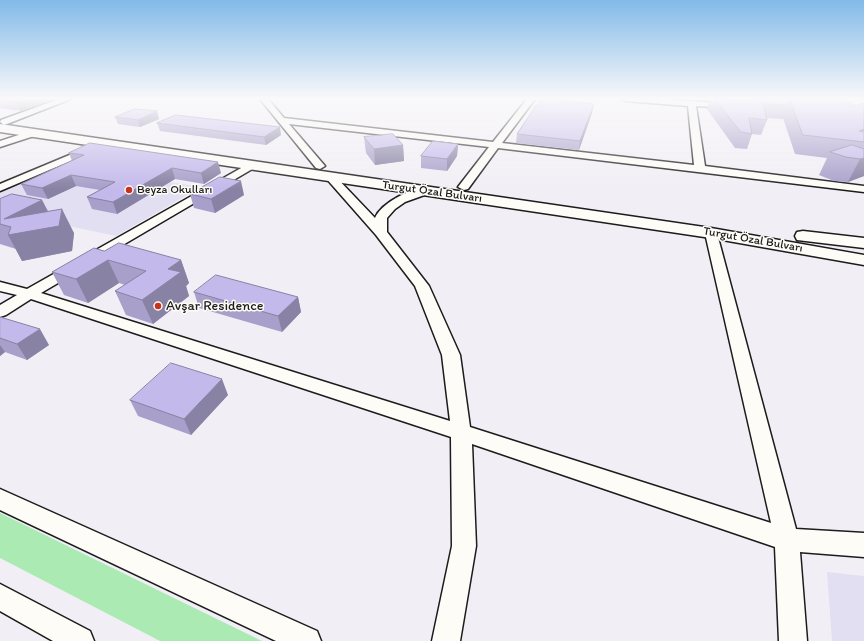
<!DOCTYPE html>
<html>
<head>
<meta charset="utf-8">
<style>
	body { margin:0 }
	canvas { display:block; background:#f1eff5 }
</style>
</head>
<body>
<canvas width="864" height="641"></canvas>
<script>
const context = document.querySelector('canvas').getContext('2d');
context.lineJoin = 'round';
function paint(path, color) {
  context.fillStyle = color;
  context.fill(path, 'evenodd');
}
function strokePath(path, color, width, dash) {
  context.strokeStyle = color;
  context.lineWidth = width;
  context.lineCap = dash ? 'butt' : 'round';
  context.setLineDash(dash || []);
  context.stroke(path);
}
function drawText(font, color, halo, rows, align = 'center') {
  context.font = font + ' Itim,sans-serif';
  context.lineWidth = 3;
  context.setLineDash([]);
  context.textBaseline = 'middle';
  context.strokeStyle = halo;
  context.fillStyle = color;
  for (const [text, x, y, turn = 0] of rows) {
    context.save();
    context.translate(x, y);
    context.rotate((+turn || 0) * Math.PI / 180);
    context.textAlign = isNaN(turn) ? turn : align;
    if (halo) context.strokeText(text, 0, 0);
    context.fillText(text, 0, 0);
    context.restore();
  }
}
paint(new Path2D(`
	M 62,164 L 201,187 L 116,236 L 7,213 L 0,216 L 0,190 Z
	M 827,572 L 864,576 L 864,641 L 832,641 Z`), '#e3dff2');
paint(new Path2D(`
	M 0,513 L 262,641 L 160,641 L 0,558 Z`), '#abebb3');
const minor = new Path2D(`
	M 59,99 L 71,99 L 7,124 L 4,125 L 0,122 L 1,120 Z
	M 260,99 L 268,99 L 284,118 L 493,142 L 527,99 L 535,99 L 502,143 L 694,165 L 688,106 L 625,101 L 621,99 L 666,99 L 729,104 L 732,104 L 732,108 L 696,106 L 705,166 L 864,186 L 864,192 L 498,148 L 468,189 L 464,190 L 458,187 L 489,147 L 289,124 L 325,166 L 320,169 L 316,168 Z
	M 34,130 L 39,133 L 37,135 L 0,147 L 0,141 Z
	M 91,146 L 96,149 L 94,151 L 0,191 L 0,184 Z
	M 250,163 L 254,164 L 255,166 L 254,168 L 41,293 L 450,421 L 442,355 L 415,286 L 376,235 L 325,177 L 330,174 L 334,175 L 375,218 C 381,203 414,185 430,189 L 432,191 L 430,193 L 405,202 L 395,209 L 387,218 L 387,232 L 429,286 L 460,355 L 470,427 L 771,523 L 705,233 L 706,230 L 716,230 L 796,529 L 864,533 L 864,557 L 800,552 L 807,641 L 779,641 L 775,547 L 472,444 L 476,546 L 460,641 L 432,641 L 452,546 L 451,437 L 31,299 L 6,315 L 0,317 L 0,305 L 17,295 L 0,291 L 0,282 L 27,289 Z
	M 0,489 L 317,631 L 321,641 L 276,641 L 0,510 Z
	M 0,584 L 90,631 L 94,641 L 53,641 L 0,611 Z`);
const major = new Path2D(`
	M 0,124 L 711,228 L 864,255 L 864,265 L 711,238 L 0,132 Z
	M 803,231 L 864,238 L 864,248 L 797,240 L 795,236 L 797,232 Z`);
strokePath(minor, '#1c1c1c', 3);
strokePath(major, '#1c1c1c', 3);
paint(minor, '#fdfcf7');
paint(major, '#fdfcf7');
paint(new Path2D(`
	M 0,99 L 54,99 L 21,111 L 0,108 Z
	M 542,99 L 567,99 L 567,101 L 592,113 L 579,150 L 516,143 L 517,134 Z
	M 700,99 L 750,100 L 750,99 L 846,99 L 855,106 L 864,103 L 864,176 L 848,182 L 834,181 L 819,175 L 827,158 L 795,154 L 783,118 L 783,119 L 767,118 L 767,120 L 761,135 L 752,134 L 747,149 L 735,148 L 707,109 L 710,100 Z
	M 115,117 L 159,119 L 140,127 L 118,124 Z
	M 157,123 L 281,135 L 266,145 L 160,131 Z
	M 364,137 L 403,145 L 404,161 L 375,165 L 366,153 Z
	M 458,144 L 457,156 L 447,171 L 421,168 L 421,156 Z
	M 69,153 L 221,173 L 204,184 L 175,179 L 117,214 L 92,209 L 87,197 L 100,190 L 76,186 L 48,199 L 27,195 L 21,184 L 72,161 Z
	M 190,194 L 244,195 L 215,213 L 194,208 Z
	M 0,199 L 42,200 L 48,211 L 74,233 L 72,251 L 22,261 L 16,249 L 0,244 Z
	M 104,251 L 181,260 L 189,283 L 186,286 L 189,296 L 153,324 L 126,315 L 115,291 L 125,285 L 119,283 L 88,303 L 64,295 L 52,272 Z
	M 194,292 L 298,297 L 301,312 L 282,332 L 199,308 Z
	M 0,317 L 49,345 L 27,360 L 5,352 L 0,356 Z
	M 228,395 L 191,435 L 138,416 L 130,400 Z`), '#a89fca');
paint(new Path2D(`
	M 25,99 L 54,99 L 21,111 L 17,102 Z
	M 594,104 L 592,113 L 579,150 L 580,141 Z
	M 157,111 L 159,119 L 140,127 L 138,120 Z
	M 864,117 L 864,142 L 853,141 Z
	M 280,127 L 281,135 L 266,145 L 264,137 Z
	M 458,144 L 457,156 L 447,171 L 447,159 Z
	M 403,145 L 404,161 L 375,165 L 374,149 Z
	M 864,158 L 864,176 L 848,182 L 860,159 Z
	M 218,162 L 221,173 L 204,184 L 201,173 Z
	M 172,168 L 175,179 L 117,214 L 113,202 Z
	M 71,175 L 76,186 L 48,199 L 42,188 Z
	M 241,181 L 244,195 L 215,213 L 211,199 Z
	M 42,200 L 54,224 L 62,209 L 74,233 L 72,251 L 22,261 L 8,235 L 11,227 L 4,219 Z
	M 108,260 L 119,283 L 88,303 L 76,279 Z
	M 181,260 L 189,283 L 186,286 L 189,296 L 153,324 L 142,300 L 168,269 Z
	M 298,297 L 301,312 L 282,332 L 278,316 Z
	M 40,329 L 49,345 L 27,360 L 17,344 Z
	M 0,345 L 5,352 L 0,356 Z
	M 222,379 L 228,395 L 191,435 L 184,419 Z`), '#8882a4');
const building = new Path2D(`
	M 0,99 L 25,99 L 17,102 Z
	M 542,99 L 565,99 L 564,101 L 594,104 L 580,141 L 517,134 L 533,110 L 535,106 L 537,106 Z
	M 715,99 L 752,100 L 752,99 L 788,99 L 789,105 L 763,104 L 767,120 L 749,118 L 752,134 L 741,132 Z
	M 790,99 L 846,99 L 855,106 L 864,103 L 864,129 L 859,131 L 864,132 L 864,142 L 803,135 Z
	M 135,109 L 157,111 L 138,120 L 115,117 Z
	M 176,115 L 280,127 L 264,137 L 157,123 Z
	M 393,134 L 403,145 L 374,149 L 364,137 Z
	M 433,141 L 458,144 L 447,159 L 421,156 Z
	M 90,143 L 218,162 L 201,173 L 172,168 L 113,202 L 87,197 L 115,182 L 71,175 L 42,188 L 21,184 L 84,155 L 69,153 Z
	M 852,145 L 864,149 L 864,158 L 860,159 L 846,157 L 830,152 Z
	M 220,177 L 241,181 L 211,199 L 190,194 Z
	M 12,194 L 42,200 L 4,219 L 62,209 L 59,226 L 8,235 L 11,227 L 0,224 L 0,199 Z
	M 119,243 L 181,260 L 168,269 L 181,272 L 142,300 L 115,291 L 146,271 L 108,260 L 76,279 L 52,272 L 94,248 L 104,251 Z
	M 216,275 L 298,297 L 278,316 L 194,292 Z
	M 0,317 L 40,329 L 17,344 L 0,338 Z
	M 171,363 L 222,379 L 184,419 L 130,400 Z`);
paint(building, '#c3b9eb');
strokePath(building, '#8882a4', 1);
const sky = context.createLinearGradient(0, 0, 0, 189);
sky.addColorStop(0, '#82bae8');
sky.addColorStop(0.52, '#f9f8fa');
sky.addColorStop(1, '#f9f8fa00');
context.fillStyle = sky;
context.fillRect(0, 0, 864, 189);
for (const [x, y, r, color] of [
	[129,190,4,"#c8321e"],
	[158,306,4,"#c8321e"]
]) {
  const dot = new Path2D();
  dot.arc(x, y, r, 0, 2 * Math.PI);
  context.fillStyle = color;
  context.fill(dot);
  strokePath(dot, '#fdfcf7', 1.5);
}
drawText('12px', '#1c1c1c', '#fdfcf7', [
	["Beyza Okulları",137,190]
], 'left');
drawText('12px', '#1c1c1c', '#fdfcf7', [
	["Turgut Özal Bulvarı",432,192,8],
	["Turgut Özal Bulvarı",753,240,10]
]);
drawText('14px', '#1c1c1c', '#fdfcf7', [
	["Avşar Residence",166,306]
], 'left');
</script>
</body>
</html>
